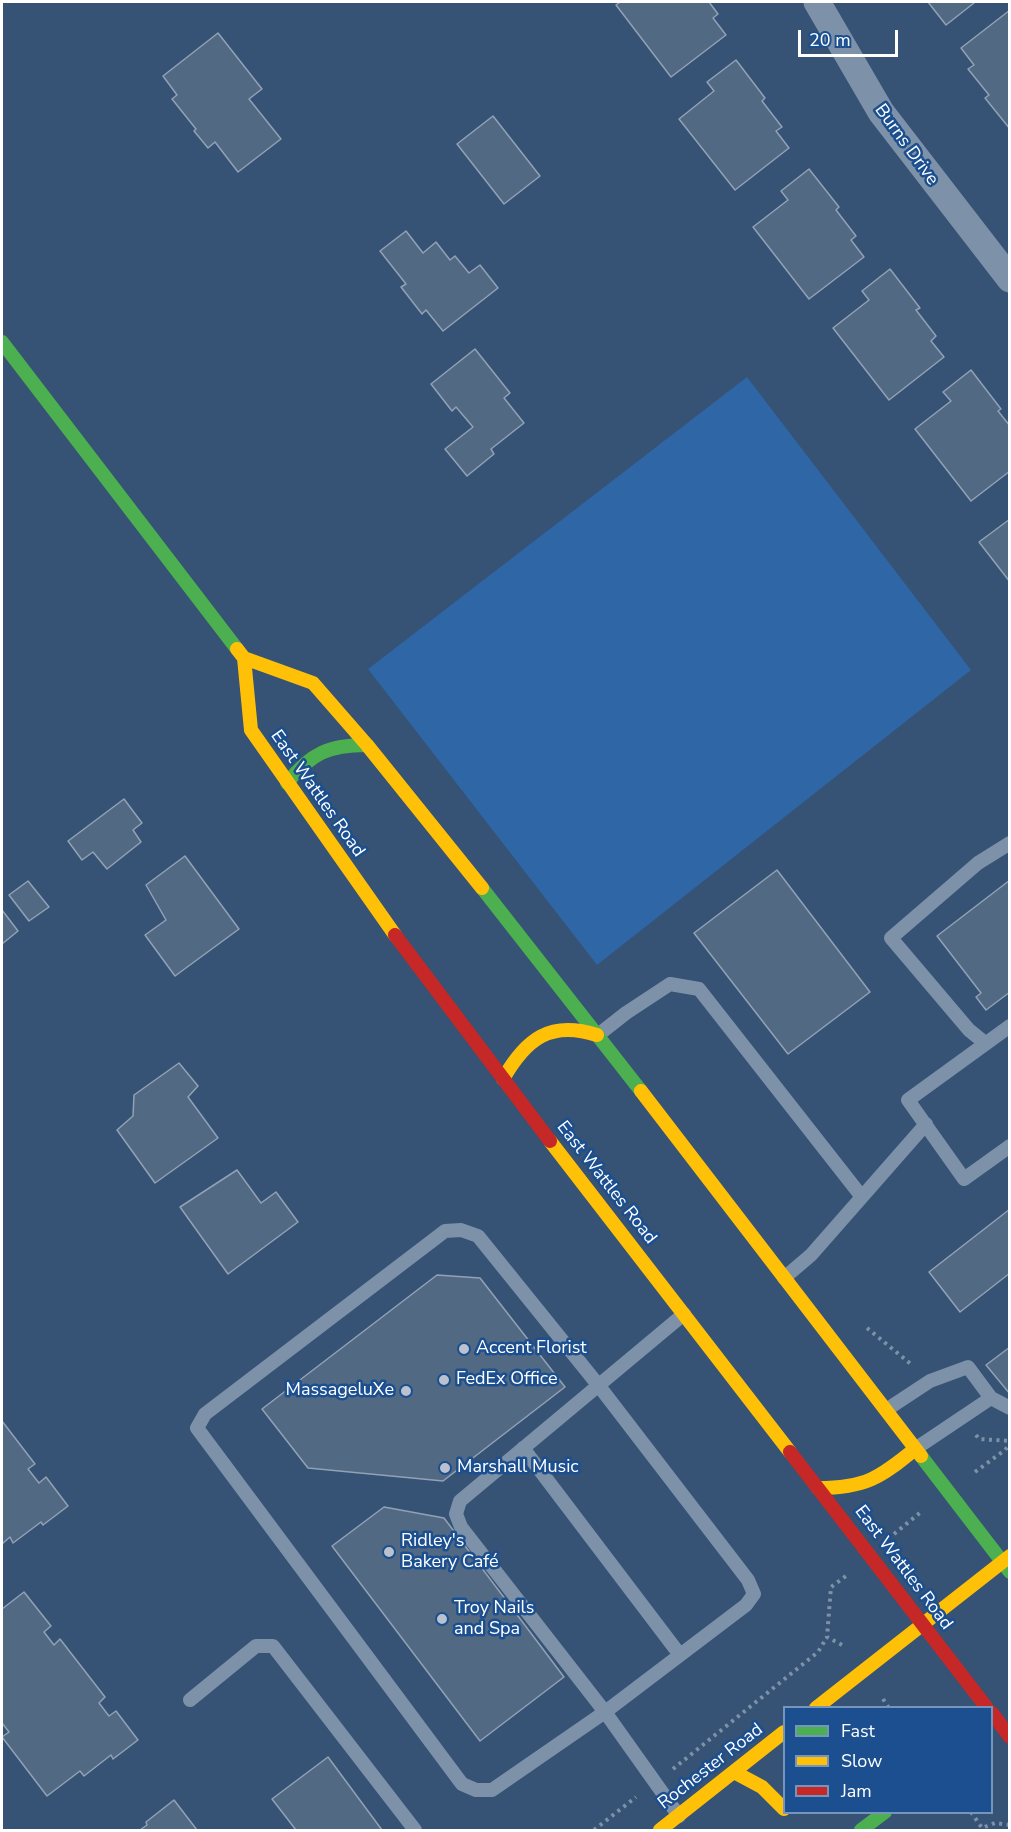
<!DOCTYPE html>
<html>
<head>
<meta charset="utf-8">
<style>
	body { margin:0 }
	#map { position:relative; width:1011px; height:1832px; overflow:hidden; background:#365274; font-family:"Nunito Sans",sans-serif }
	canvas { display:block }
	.frame { position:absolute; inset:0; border:3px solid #fff; pointer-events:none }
	.legend { position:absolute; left:783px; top:1706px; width:210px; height:108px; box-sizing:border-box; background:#1b4f8f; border:2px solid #7695bc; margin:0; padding:8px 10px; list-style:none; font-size:18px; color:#fff }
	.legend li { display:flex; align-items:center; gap:12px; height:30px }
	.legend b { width:30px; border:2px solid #7695bc }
	.scale { position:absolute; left:798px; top:30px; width:100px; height:27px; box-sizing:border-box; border:3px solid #fff; border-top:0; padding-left:8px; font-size:18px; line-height:21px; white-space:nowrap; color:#fff; -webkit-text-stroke:4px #1b4f8f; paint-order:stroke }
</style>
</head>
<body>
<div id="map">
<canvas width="1011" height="1832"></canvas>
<div class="frame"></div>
<ul class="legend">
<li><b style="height:8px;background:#4caf50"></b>Fast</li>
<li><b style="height:8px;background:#ffc107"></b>Slow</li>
<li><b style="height:8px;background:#c62828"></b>Jam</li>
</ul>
<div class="scale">20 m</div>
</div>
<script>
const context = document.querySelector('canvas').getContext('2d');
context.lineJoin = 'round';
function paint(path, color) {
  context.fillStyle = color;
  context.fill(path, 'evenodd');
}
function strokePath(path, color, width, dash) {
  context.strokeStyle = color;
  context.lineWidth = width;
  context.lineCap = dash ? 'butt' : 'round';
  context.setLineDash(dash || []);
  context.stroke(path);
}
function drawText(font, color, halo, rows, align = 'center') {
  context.font = font + ' "Nunito Sans",sans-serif';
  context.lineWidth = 5;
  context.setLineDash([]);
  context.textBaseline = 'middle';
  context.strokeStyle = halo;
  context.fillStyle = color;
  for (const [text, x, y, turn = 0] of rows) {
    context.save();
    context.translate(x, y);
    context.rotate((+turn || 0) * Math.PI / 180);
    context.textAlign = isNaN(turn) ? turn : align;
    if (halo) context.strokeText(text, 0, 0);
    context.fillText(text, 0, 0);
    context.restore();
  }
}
paint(new Path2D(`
	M 747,377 L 971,670 L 597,965 L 368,669 Z`), '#2f66a5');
const building = new Path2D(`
	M 620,2 L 709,2 L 718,14 L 713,18 L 726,35 L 671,77 L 616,5 Z
	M 928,2 L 973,2 L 974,3 L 946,25 Z
	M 1010,10 L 1010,129 L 985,98 L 989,95 L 968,69 L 974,65 L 961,48 Z
	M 218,33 L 262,89 L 249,99 L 281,139 L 238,172 L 215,142 L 208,148 L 194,131 L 196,129 L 172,99 L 177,95 L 163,76 Z
	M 736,60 L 765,98 L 762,101 L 782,127 L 776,131 L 789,148 L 735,190 L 679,119 L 714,91 L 707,82 Z
	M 493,116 L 540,176 L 504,204 L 457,144 Z
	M 809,169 L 839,207 L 836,210 L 856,236 L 851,240 L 864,257 L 809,299 L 753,227 L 788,200 L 781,191 Z
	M 406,231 L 423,253 L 436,242 L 450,260 L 455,256 L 469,273 L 480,265 L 498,288 L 443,331 L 426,310 L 422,314 L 401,287 L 406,284 L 380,251 Z
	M 890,269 L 920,308 L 916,310 L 936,336 L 931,341 L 944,357 L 889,400 L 833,328 L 869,300 L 862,291 Z
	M 475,349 L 510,393 L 504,398 L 524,423 L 491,449 L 494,454 L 467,476 L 445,449 L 473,427 L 456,407 L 452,411 L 431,384 Z
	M 971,370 L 1001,409 L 998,411 L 1010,426 L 1010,471 L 971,501 L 915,429 L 951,401 L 943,392 Z
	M 1010,519 L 1010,582 L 979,542 Z
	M 124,799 L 142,823 L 133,830 L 141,842 L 107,869 L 93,852 L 82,860 L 68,841 Z
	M 185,856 L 239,929 L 175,976 L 145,935 L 166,920 L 146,885 Z
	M 777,870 L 870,992 L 788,1054 L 694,933 Z
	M 1010,880 L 1010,992 L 986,1010 L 976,997 L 981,993 L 937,936 Z
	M 28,881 L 49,907 L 29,921 L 9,895 Z
	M 2,910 L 18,931 L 2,944 Z
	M 179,1063 L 198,1086 L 188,1097 L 218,1138 L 155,1183 L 117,1130 L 133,1116 L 134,1095 Z
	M 237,1170 L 261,1203 L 276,1192 L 298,1222 L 228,1274 L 180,1207 Z
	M 1010,1209 L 1010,1273 L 960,1312 L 929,1272 Z
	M 437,1275 L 480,1278 L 565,1387 L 443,1481 L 308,1468 L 262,1409 Z
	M 1010,1347 L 1010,1394 L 986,1365 Z
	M 2,1421 L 35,1464 L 28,1469 L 39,1483 L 46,1477 L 68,1506 L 43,1525 L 41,1522 L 13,1543 L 10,1537 L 2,1544 Z
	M 384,1507 L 444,1518 L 564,1677 L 480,1741 L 332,1546 Z
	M 24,1592 L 51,1626 L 44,1632 L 54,1645 L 60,1639 L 105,1697 L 99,1703 L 109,1716 L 116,1711 L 138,1740 L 113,1759 L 111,1755 L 84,1776 L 80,1771 L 47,1796 L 2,1737 L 9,1732 L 2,1723 L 2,1609 Z
	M 328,1757 L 382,1830 L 296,1830 L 272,1799 Z
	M 174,1800 L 197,1830 L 140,1830 L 147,1825 L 146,1822 Z`);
paint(building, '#526984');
strokePath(building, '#92a2b6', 1.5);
strokePath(new Path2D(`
	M 867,1328 L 912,1365
	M 976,1435 L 979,1439 L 1010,1441
	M 975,1472 L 1005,1450 L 1010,1444
	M 894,1534 L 921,1512
	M 842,1645 L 827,1637 L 831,1587 L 846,1576
	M 883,1699 L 889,1708
	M 673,1769 L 818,1652 L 827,1637
	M 971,1812 L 982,1828 L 995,1823 L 1010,1825
	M 594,1830 L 636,1797`), '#7d92a8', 4, [3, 4.5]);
strokePath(new Path2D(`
	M 1010,1026 L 908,1100 L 964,1179 L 1010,1146
	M 598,1035 L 626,1013 L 670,984 L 699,989 L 862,1197
	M 985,1043 L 969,1030 L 891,938 L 978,863 L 1010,843
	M 461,1230 L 478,1236 L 599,1386 L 748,1580 L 754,1594 L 746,1605 L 605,1712 L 492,1790 L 476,1790 L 462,1784 L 197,1428 L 205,1414 L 445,1231 Z
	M 784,1278 L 811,1255 L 926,1124
	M 886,1410 L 930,1381 L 968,1367 L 991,1398 L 1010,1408
	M 523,1448 L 680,1655
	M 915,1449 L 991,1398
	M 190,1700 L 256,1646 L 273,1646 L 415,1830
	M 679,1816 L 605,1712 L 461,1527 L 456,1514 L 460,1501 L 684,1314`), '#7d92a8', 14);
strokePath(new Path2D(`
	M 817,2 L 881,112 L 1010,279`), '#7d92a8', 27);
strokePath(new Path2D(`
	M 2,342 L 237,649
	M 287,783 C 311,753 329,745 367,745
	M 482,888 L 641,1091
	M 921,1456 L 1010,1572
	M 861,1830 L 885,1812`), '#4caf50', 14);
strokePath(new Path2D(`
	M 237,649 L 244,658 L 251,730 L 395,935
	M 244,658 L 313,683 L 367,745 L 482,888
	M 503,1079 C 526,1039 550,1020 597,1035
	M 641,1091 L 921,1456
	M 550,1141 L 790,1452
	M 818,1488 C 865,1488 880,1478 915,1449
	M 816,1708 L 1010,1556
	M 734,1772 L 762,1787 L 784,1809
	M 660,1830 L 784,1732`), '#ffc107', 14);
strokePath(new Path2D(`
	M 395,935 L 550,1141
	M 790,1452 L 987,1708
	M 992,1713 L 1010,1737`), '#c62828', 14);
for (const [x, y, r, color] of [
	[464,1349,6,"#b9c2ce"],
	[444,1380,6,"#b9c2ce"],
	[406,1391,6,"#b9c2ce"],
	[445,1468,6,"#b9c2ce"],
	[389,1552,6,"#b9c2ce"],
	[442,1619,6,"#b9c2ce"]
]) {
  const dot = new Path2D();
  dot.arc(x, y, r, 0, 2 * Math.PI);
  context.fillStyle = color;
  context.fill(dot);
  strokePath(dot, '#1b4f8f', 2);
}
drawText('18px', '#fff', '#1b4f8f', [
	["Burns Drive",906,145,54],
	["East Wattles Road",317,794,55],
	["East Wattles Road",606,1183,52],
	["East Wattles Road",903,1568,53],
	["Rochester Road",711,1767,-38]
]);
drawText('18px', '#fff', '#1b4f8f', [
	["Accent Florist",476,1349],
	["FedEx Office",456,1380],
	["MassageluXe",394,1391,"right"],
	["Marshall Music",457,1468],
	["Ridley's",401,1542],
	["Bakery Café",401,1563],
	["Troy Nails",454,1609],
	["and Spa",454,1630]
], 'left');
</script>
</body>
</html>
